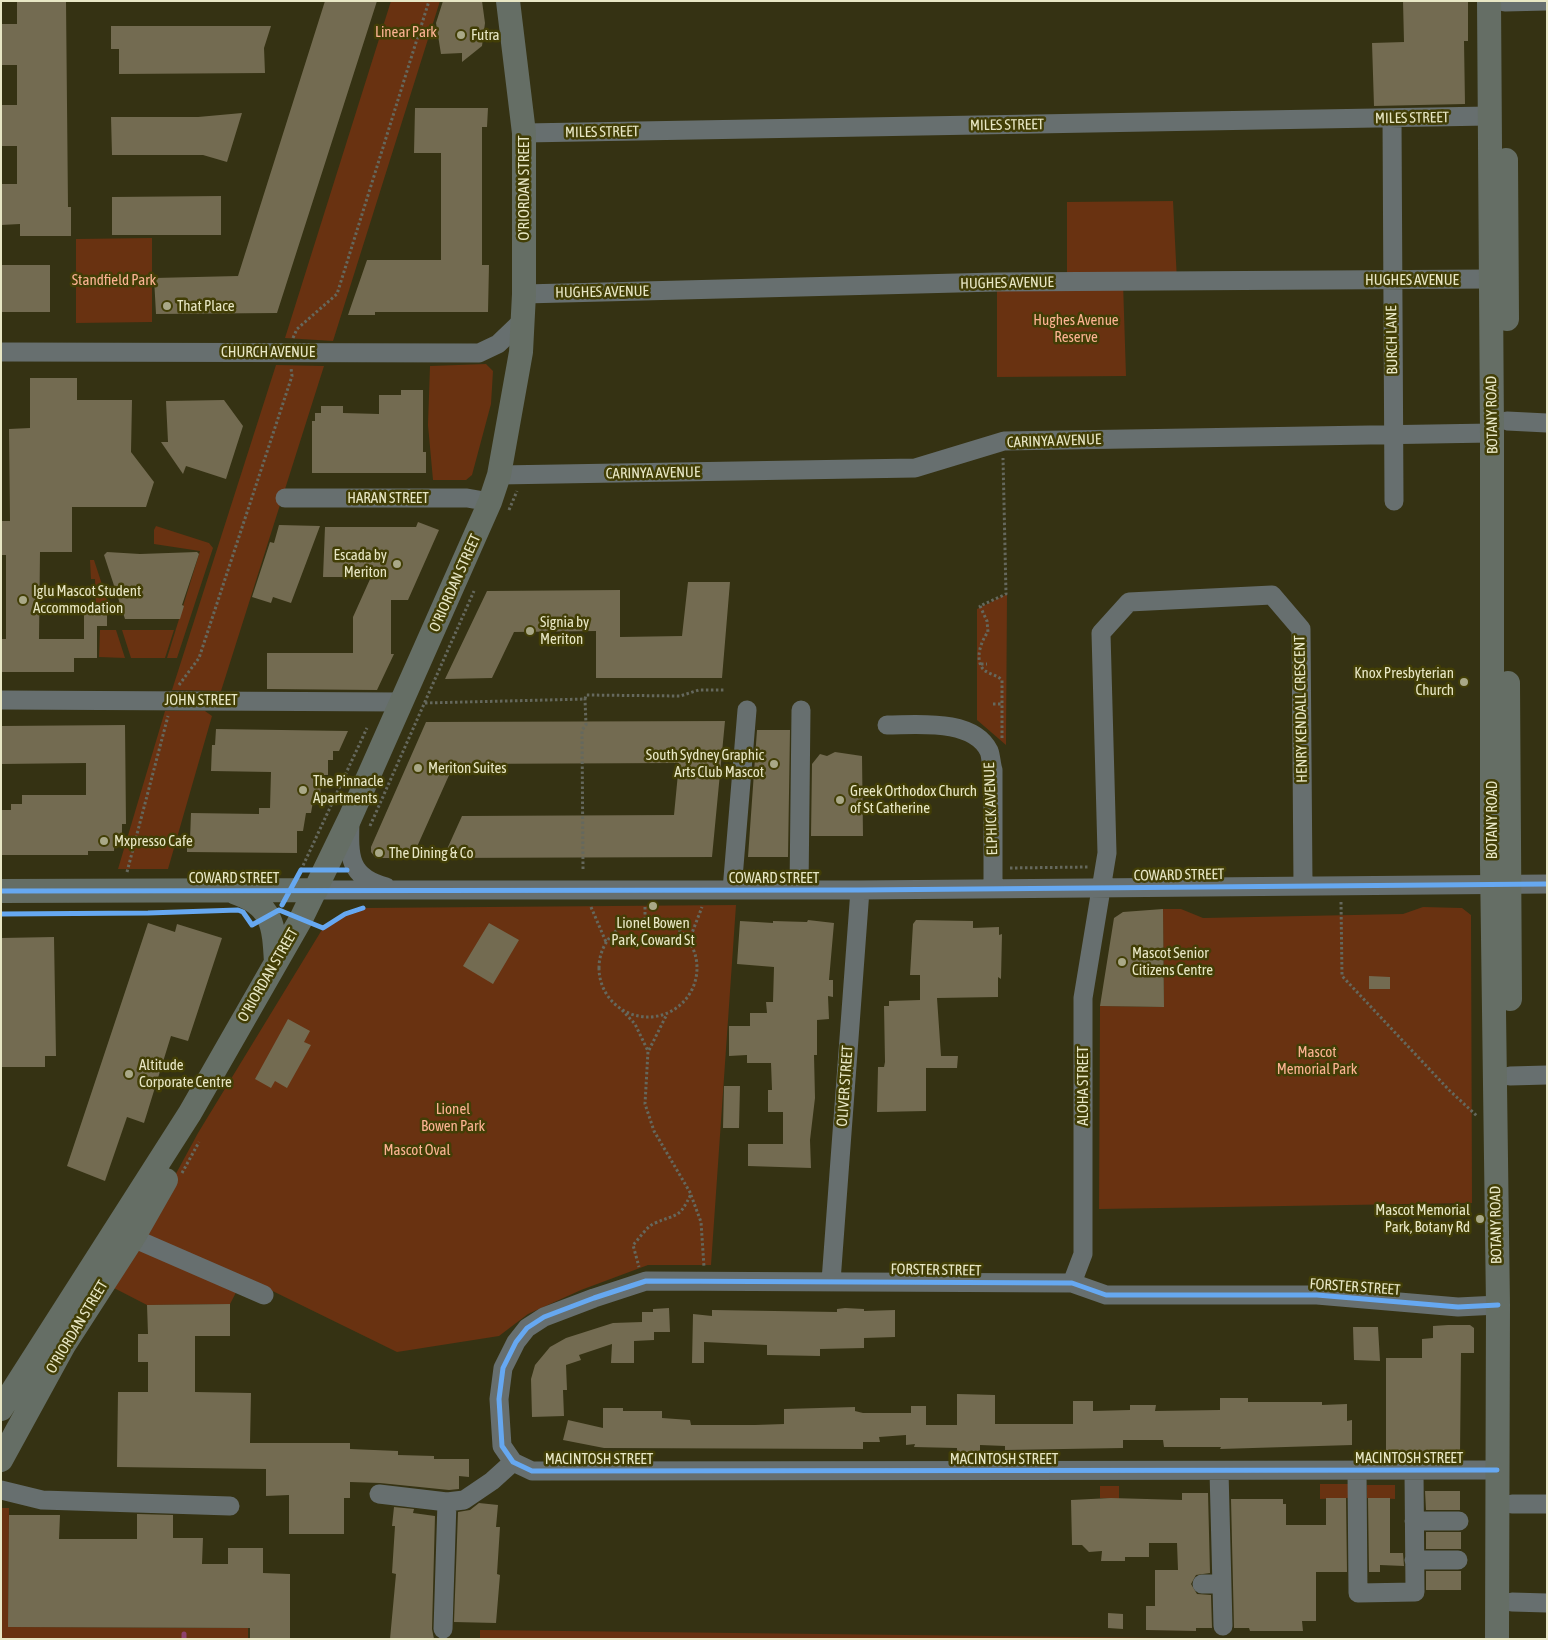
<!DOCTYPE html>
<html>
<head>
<meta charset="utf-8">
<style>
	body { margin:0 }
	#map { position:relative; width:1548px; height:1640px; overflow:hidden; background:#353213; font-family:"Asap Condensed",sans-serif }
	canvas { display:block }
	.frame { position:absolute; inset:0; border:2px solid #e8e7c5; pointer-events:none }
</style>
</head>
<body>
<div id="map">
<canvas width="1548" height="1640"></canvas>
<div class="frame"></div>
</div>
<script>
const context = document.querySelector('canvas').getContext('2d');
context.lineJoin = 'round';
function paint(path, color) {
  context.fillStyle = color;
  context.fill(path, 'evenodd');
}
function strokePath(path, color, width, dash) {
  context.strokeStyle = color;
  context.lineWidth = width;
  context.lineCap = dash ? 'butt' : 'round';
  context.setLineDash(dash || []);
  context.stroke(path);
}
function drawText(font, color, halo, rows, align = 'center') {
  context.font = font + ' "Asap Condensed",sans-serif';
  context.lineWidth = 5;
  context.setLineDash([]);
  context.textBaseline = 'middle';
  context.strokeStyle = halo;
  context.fillStyle = color;
  for (const [text, x, y, turn = 0] of rows) {
    context.save();
    context.translate(x, y);
    context.rotate((+turn || 0) * Math.PI / 180);
    context.textAlign = isNaN(turn) ? turn : align;
    if (halo) context.strokeText(text, 0, 0);
    context.fillText(text, 0, 0);
    context.restore();
  }
}
paint(new Path2D(`
	M 391,1 L 440,1 L 333,341 L 285,338 Z
	M 1173,201 L 1177,281 L 1123,282 L 1126,376 L 997,377 L 997,282 L 1067,282 L 1067,202 Z
	M 152,238 L 152,322 L 76,323 L 76,239 Z
	M 486,364 L 493,371 L 491,404 L 472,475 L 466,480 L 433,480 L 428,425 L 430,366 Z
	M 276,365 L 324,366 L 221,691 L 172,690 Z
	M 156,526 L 209,543 L 213,548 L 177,658 L 167,658 L 200,551 L 154,544 L 154,530 Z
	M 90,560 L 94,560 L 110,609 L 96,609 L 95,579 L 91,579 Z
	M 1007,594 L 1006,745 L 977,720 L 977,609 Z
	M 100,630 L 116,630 L 125,658 L 99,657 Z
	M 122,630 L 174,630 L 165,658 L 131,658 Z
	M 165,711 L 205,711 L 212,716 L 168,869 L 118,869 Z
	M 736,905 L 711,1265 L 648,1265 L 581,1290 L 528,1314 L 499,1336 L 397,1352 L 244,1277 L 230,1304 L 147,1305 L 114,1288 L 198,1133 L 323,928 L 345,914 L 363,908 Z
	M 1423,907 L 1462,908 L 1471,915 L 1472,1203 L 1099,1209 L 1100,1006 L 1164,1007 L 1163,909 L 1181,909 L 1203,918 L 1403,914 Z
	M 1320,1484 L 1349,1484 L 1349,1498 L 1320,1499 Z
	M 1367,1485 L 1395,1485 L 1395,1499 L 1367,1498 Z
	M 1100,1486 L 1119,1486 L 1119,1499 L 1100,1498 Z
	M 1,1508 L 9,1508 L 8,1627 L 248,1628 L 248,1639 L 1,1639 Z
	M 480,1630 L 1248,1639 L 480,1639 Z`), '#693211');
strokePath(new Path2D(`
	M 184,1639 L 184,1634`), '#8e416d', 5);
paint(new Path2D(`
	M 17,1 L 66,1 L 68,207 L 71,207 L 71,236 L 20,236 L 20,224 L 1,225 L 1,184 L 17,184 L 17,146 L 1,146 L 1,105 L 17,105 L 17,65 L 1,65 L 1,24 L 17,24 Z
	M 325,1 L 377,1 L 277,313 L 156,314 L 154,278 L 238,276 Z
	M 443,1 L 482,1 L 485,23 L 482,46 L 462,62 L 462,53 L 441,54 L 436,23 Z
	M 1403,1 L 1468,1 L 1468,41 L 1464,41 L 1465,104 L 1374,106 L 1372,43 L 1404,42 Z
	M 111,26 L 271,26 L 264,48 L 265,73 L 119,74 L 119,49 L 111,49 Z
	M 415,108 L 488,108 L 487,127 L 482,127 L 482,265 L 489,265 L 488,312 L 375,312 L 375,315 L 348,315 L 367,260 L 441,260 L 441,153 L 414,153 Z
	M 242,113 L 227,162 L 203,155 L 112,155 L 111,117 L 198,117 Z
	M 221,196 L 221,235 L 112,235 L 112,197 Z
	M 1,265 L 50,265 L 50,312 L 1,312 Z
	M 30,378 L 77,378 L 77,400 L 132,400 L 131,452 L 154,482 L 146,507 L 72,507 L 72,552 L 40,552 L 39,639 L 84,639 L 84,611 L 107,611 L 107,626 L 97,626 L 97,658 L 74,658 L 74,672 L 2,672 L 2,639 L 6,639 L 6,555 L 1,555 L 1,521 L 10,521 L 9,429 L 30,428 Z
	M 401,390 L 423,390 L 423,452 L 426,452 L 426,473 L 312,473 L 312,421 L 315,421 L 315,413 L 321,413 L 321,406 L 343,406 L 343,413 L 379,414 L 379,395 L 401,395 Z
	M 224,400 L 243,426 L 226,479 L 186,466 L 183,474 L 161,442 L 168,442 L 166,401 Z
	M 418,522 L 439,530 L 408,600 L 391,600 L 391,654 L 394,654 L 377,690 L 267,689 L 267,653 L 353,653 L 353,617 L 371,577 L 323,577 L 325,527 L 416,527 Z
	M 279,525 L 320,526 L 291,603 L 273,597 L 271,603 L 252,597 L 270,542 L 274,543 Z
	M 107,552 L 140,554 L 197,552 L 199,554 L 182,605 L 184,606 L 180,619 L 125,619 L 104,555 Z
	M 688,582 L 730,582 L 722,678 L 596,678 L 596,631 L 514,632 L 492,678 L 445,679 L 487,591 L 620,590 L 620,637 L 682,636 Z
	M 725,721 L 712,857 L 443,858 L 462,816 L 674,815 L 679,763 L 454,764 L 412,858 L 376,858 L 371,852 L 371,847 L 426,722 Z
	M 125,725 L 126,824 L 122,824 L 122,835 L 115,835 L 114,851 L 88,851 L 88,855 L 1,855 L 2,810 L 11,810 L 11,804 L 22,804 L 22,795 L 86,795 L 86,763 L 1,764 L 1,726 Z
	M 216,729 L 348,731 L 339,751 L 333,751 L 333,760 L 328,760 L 328,775 L 322,775 L 320,796 L 314,796 L 311,813 L 306,813 L 303,831 L 297,831 L 297,853 L 187,852 L 187,840 L 190,840 L 191,813 L 259,814 L 259,808 L 270,808 L 271,772 L 211,771 L 212,745 L 215,745 Z
	M 757,730 L 790,730 L 788,857 L 748,857 Z
	M 835,752 L 862,756 L 863,836 L 811,836 L 812,764 L 820,754 L 827,756 Z
	M 1163,909 L 1164,1007 L 1100,1006 L 1114,918 L 1123,912 Z
	M 808,920 L 834,923 L 829,980 L 833,980 L 833,997 L 828,996 L 829,1019 L 817,1020 L 817,1055 L 814,1055 L 815,1098 L 810,1140 L 811,1168 L 748,1166 L 748,1144 L 783,1144 L 783,1112 L 768,1112 L 768,1090 L 772,1090 L 771,1063 L 747,1063 L 747,1055 L 729,1056 L 729,1026 L 750,1026 L 750,1013 L 767,1013 L 766,1002 L 773,1002 L 774,967 L 737,964 L 740,921 L 773,923 L 773,921 L 807,922 Z
	M 916,920 L 973,921 L 973,928 L 999,927 L 999,935 L 1002,934 L 1001,979 L 998,977 L 998,997 L 937,998 L 941,1056 L 958,1056 L 957,1068 L 926,1068 L 926,1111 L 877,1112 L 878,1067 L 884,1067 L 885,1062 L 884,1006 L 889,1006 L 889,1001 L 920,1000 L 920,975 L 910,975 L 913,924 Z
	M 148,923 L 175,932 L 177,924 L 222,938 L 188,1041 L 171,1036 L 144,1123 L 127,1117 L 105,1181 L 67,1166 Z
	M 489,923 L 519,940 L 493,984 L 463,966 Z
	M 54,937 L 56,1056 L 45,1056 L 45,1067 L 1,1067 L 1,938 Z
	M 1369,976 L 1390,977 L 1390,989 L 1369,989 Z
	M 288,1019 L 310,1031 L 304,1042 L 311,1045 L 287,1088 L 275,1081 L 271,1088 L 255,1079 Z
	M 724,1086 L 740,1086 L 739,1128 L 723,1128 Z
	M 230,1304 L 230,1336 L 195,1336 L 195,1392 L 251,1393 L 250,1443 L 350,1443 L 350,1449 L 398,1451 L 398,1455 L 434,1456 L 434,1459 L 469,1459 L 469,1477 L 459,1476 L 459,1489 L 449,1490 L 380,1483 L 350,1482 L 350,1498 L 344,1498 L 344,1534 L 289,1534 L 289,1495 L 266,1496 L 266,1469 L 117,1467 L 118,1392 L 148,1392 L 148,1362 L 138,1362 L 138,1334 L 148,1334 L 147,1305 Z
	M 669,1308 L 670,1332 L 654,1332 L 654,1340 L 634,1341 L 634,1363 L 611,1363 L 612,1344 L 579,1355 L 581,1360 L 566,1365 L 567,1390 L 563,1390 L 564,1416 L 532,1417 L 531,1379 L 535,1365 L 550,1347 L 566,1338 L 613,1323 L 642,1322 L 642,1312 L 653,1312 L 653,1309 Z
	M 845,1308 L 864,1309 L 864,1311 L 895,1310 L 895,1337 L 864,1338 L 864,1348 L 820,1349 L 820,1356 L 767,1355 L 767,1345 L 704,1342 L 704,1363 L 692,1363 L 693,1314 L 712,1316 L 712,1310 L 837,1312 L 837,1309 Z
	M 1448,1325 L 1470,1325 L 1474,1328 L 1474,1353 L 1461,1353 L 1460,1455 L 1386,1455 L 1386,1358 L 1422,1358 L 1422,1339 L 1433,1338 L 1433,1326 Z
	M 1353,1327 L 1378,1327 L 1380,1361 L 1354,1360 Z
	M 957,1394 L 995,1395 L 995,1424 L 1073,1424 L 1073,1401 L 1093,1401 L 1093,1411 L 1130,1410 L 1130,1405 L 1156,1405 L 1155,1411 L 1220,1410 L 1220,1398 L 1248,1398 L 1248,1402 L 1322,1402 L 1322,1405 L 1347,1404 L 1347,1421 L 1352,1420 L 1352,1445 L 1220,1449 L 1221,1447 L 1164,1447 L 1163,1440 L 1123,1440 L 1123,1448 L 1005,1450 L 1005,1446 L 980,1445 L 980,1452 L 957,1452 L 957,1448 L 914,1447 L 915,1444 L 906,1445 L 906,1435 L 879,1437 L 880,1442 L 863,1442 L 863,1449 L 604,1448 L 563,1440 L 568,1420 L 603,1428 L 603,1408 L 623,1408 L 623,1411 L 662,1411 L 662,1418 L 690,1420 L 691,1425 L 755,1425 L 784,1424 L 784,1409 L 855,1407 L 855,1411 L 863,1413 L 911,1413 L 911,1406 L 926,1406 L 926,1425 L 957,1425 Z
	M 1425,1491 L 1460,1491 L 1460,1510 L 1426,1510 Z
	M 1182,1493 L 1208,1493 L 1210,1573 L 1196,1575 L 1191,1584 L 1197,1594 L 1211,1595 L 1212,1628 L 1196,1628 L 1196,1631 L 1146,1630 L 1146,1606 L 1155,1606 L 1155,1570 L 1178,1570 L 1177,1543 L 1149,1543 L 1149,1557 L 1125,1557 L 1125,1561 L 1101,1561 L 1102,1551 L 1089,1552 L 1082,1545 L 1072,1545 L 1071,1500 L 1111,1498 L 1182,1500 Z
	M 1326,1498 L 1346,1498 L 1347,1572 L 1316,1572 L 1316,1621 L 1302,1621 L 1303,1631 L 1250,1631 L 1249,1628 L 1234,1628 L 1231,1499 L 1283,1499 L 1283,1504 L 1286,1504 L 1286,1525 L 1326,1525 Z
	M 1368,1498 L 1390,1498 L 1390,1553 L 1403,1553 L 1404,1566 L 1380,1565 L 1380,1572 L 1369,1572 Z
	M 479,1503 L 498,1505 L 496,1527 L 500,1527 L 497,1574 L 500,1575 L 496,1623 L 454,1622 L 458,1512 L 470,1510 Z
	M 394,1507 L 414,1509 L 413,1513 L 435,1516 L 432,1629 L 434,1639 L 390,1639 L 396,1574 L 392,1573 L 395,1526 L 392,1526 Z
	M 137,1514 L 173,1515 L 173,1538 L 203,1538 L 202,1564 L 228,1564 L 228,1548 L 263,1548 L 263,1573 L 290,1574 L 290,1639 L 250,1639 L 250,1628 L 8,1627 L 9,1515 L 60,1515 L 59,1539 L 137,1539 Z
	M 1426,1532 L 1461,1532 L 1461,1549 L 1426,1549 Z
	M 1426,1571 L 1461,1571 L 1461,1590 L 1426,1590 Z
	M 1108,1613 L 1123,1614 L 1123,1629 L 1108,1628 Z`), '#736b51');
strokePath(new Path2D(`
	M 293,338 L 297,329 L 337,294 L 429,1
	M 509,510 L 517,491
	M 981,664 L 987,664
	M 179,685 L 199,658 L 292,376 L 291,368
	M 425,703 L 585,699 L 586,695 L 680,696 L 699,690 L 725,690
	M 993,704 L 1002,704
	M 1002,738 L 1002,680 C 997,675 989,674 984,670 C 974,660 981,641 988,632 L 987,621 L 980,606 L 1006,594 L 1003,458
	M 370,826 L 474,591
	M 1010,868 L 1088,867
	M 583,869 L 582,730 L 586,725 L 585,699
	M 301,870 L 367,728
	M 127,872 L 168,716
	M 1341,902 L 1342,976 L 1449,1090 L 1477,1116
	M 591,907 L 606,942
	M 645,907 L 645,919
	M599 968a49 49 0 1 1 98 0a49 49 0 1 1-98 0Z
	M 689,941 L 702,907
	M 622,1010 L 635,1024 L 648,1051 L 645,1104 L 654,1131 L 691,1194 C 679,1219 678,1213 655,1223 C 647,1226 639,1239 633,1245 L 639,1267
	M 649,1050 L 667,1014
	M 182,1173 L 199,1142
	M 691,1195 L 701,1222 L 704,1267`), '#65685d', 3, [2.5, 2.5]);
strokePath(new Path2D(`
	M 1505,2 L 1547,1
	M 1392,118 L 1394,501
	M 524,133 L 1489,116
	M 524,294 L 997,282 L 1490,279
	M 1,352 L 479,353 L 498,344 L 522,321
	M 1507,421 L 1547,423
	M 499,475 L 915,468 L 1004,441 L 1492,433
	M 285,498 L 467,498 L 490,502
	M 1,700 L 401,702
	M 887,725 C 916,725 973,718 989,751 C 991,756 991,764 993,770 L 993,889
	M 350,821 C 349,856 348,877 386,887
	M 316,890 L 860,890 L 1547,884
	M 732,890 L 747,710
	M 799,890 L 801,710
	M 1510,1076 L 1547,1075
	M 133,1238 L 264,1295
	M 831,1281 L 860,890
	M 1072,1283 L 1083,1254 L 1083,998 L 1107,853 L 1101,633 L 1129,602 L 1272,595 L 1301,629 L 1303,885
	M 1497,1470 L 532,1471 L 513,1462 L 502,1446 L 499,1399 L 503,1368 L 516,1342 L 527,1328 L 544,1317 L 594,1298 L 646,1281 L 1072,1283 L 1106,1295 L 1317,1295 L 1458,1307 L 1498,1305
	M 1219,1471 L 1223,1626
	M 1357,1471 L 1358,1593 L 1415,1592 L 1414,1471
	M 1,1490 L 42,1500 L 230,1506
	M 379,1494 L 447,1502 L 443,1629
	M 447,1502 L 464,1500 L 492,1481 L 513,1462
	M 1512,1504 L 1547,1504
	M 1414,1521 L 1459,1521
	M 1414,1560 L 1458,1560
	M 1202,1584 L 1222,1584
	M 1512,1602 L 1547,1603`), '#676f6f', 19);
strokePath(new Path2D(`
	M 1489,1 L 1492,433 L 1492,864 L 1498,1305 L 1497,1639
	M 1506,160 L 1507,319
	M 1508,683 L 1510,999
	M 1,891 L 316,890
	M 234,892 C 273,905 274,925 276,963
	M 1,1409 L 190,1113 L 301,919 L 350,818 L 490,502 L 499,475 L 521,352 L 524,294 L 524,133 L 508,1
	M 1,1460 L 64,1345 L 133,1238 L 166,1180`), '#656e65', 24);
strokePath(new Path2D(`
	M 1,891 L 860,890 L 1547,884
	M 282,905 L 301,870 L 347,870
	M 1,914 L 148,913 L 238,910 L 243,912 L 252,925 L 279,910 L 323,928 L 345,914 L 363,908
	M 1497,1470 L 532,1471 L 513,1462 L 502,1446 L 499,1399 L 503,1368 L 516,1342 L 527,1328 L 544,1317 L 594,1298 L 646,1281 L 1072,1283 L 1106,1295 L 1317,1295 L 1458,1307 L 1498,1305`), '#66a8f1', 5);
for (const [x, y, r, color] of [
	[461,35,5,"#a9a887"],
	[167,306,5,"#a9a887"],
	[397,564,5,"#a9a887"],
	[23,600,5,"#a9a887"],
	[530,631,5,"#a9a887"],
	[1464,682,5,"#a9a887"],
	[774,764,5,"#a9a887"],
	[418,768,5,"#a9a887"],
	[303,790,5,"#a9a887"],
	[840,800,5,"#a9a887"],
	[104,841,5,"#a9a887"],
	[379,853,5,"#a9a887"],
	[653,906,5,"#a9a887"],
	[1122,962,5,"#a9a887"],
	[129,1074,5,"#a9a887"],
	[1480,1219,5,"#a9a887"]
]) {
  const dot = new Path2D();
  dot.arc(x, y, r, 0, 2 * Math.PI);
  context.fillStyle = color;
  context.fill(dot);
  strokePath(dot, '#423e06', 2);
}
drawText('15px', '#fcb393', '#423e06', [
	["Linear Park",406,32],
	["Standfield Park",114,280],
	["Hughes Avenue",1076,320],
	["Reserve",1076,337],
	["Mascot",1317,1052],
	["Memorial Park",1317,1069],
	["Lionel",453,1109],
	["Bowen Park",453,1126],
	["Mascot Oval",417,1150]
]);
drawText('15px', '#e8e7c5', '#423e06', [
	["Futra",471,35],
	["That Place",177,306],
	["Escada by",387,555,"right"],
	["Meriton",387,572,"right"],
	["Iglu Mascot Student",33,591],
	["Accommodation",33,608],
	["Signia by",540,622],
	["Meriton",540,639],
	["Knox Presbyterian",1454,673,"right"],
	["Church",1454,690,"right"],
	["South Sydney Graphic",764,755,"right"],
	["Arts Club Mascot",764,772,"right"],
	["Meriton Suites",428,768],
	["The Pinnacle",313,781],
	["Apartments",313,798],
	["Greek Orthodox Church",850,791],
	["of St Catherine",850,808],
	["Mxpresso Cafe",114,841],
	["The Dining & Co",389,853],
	["Lionel Bowen",653,923,"center"],
	["Park, Coward St",653,940,"center"],
	["Mascot Senior",1132,953],
	["Citizens Centre",1132,970],
	["Altitude",139,1065],
	["Corporate Centre",139,1082],
	["Mascot Memorial",1470,1210,"right"],
	["Park, Botany Rd",1470,1227,"right"]
], 'left');
drawText('15px', '#e8e7c5', '#423e06', [
	["MILES STREET",1412,118,-1],
	["MILES STREET",1007,125,-1],
	["MILES STREET",602,132,-1],
	["O'RIORDAN STREET",524,188,-90],
	["HUGHES AVENUE",1412,280],
	["HUGHES AVENUE",1007,283,-1],
	["HUGHES AVENUE",602,292,-1],
	["BURCH LANE",1392,340,-91],
	["CHURCH AVENUE",268,352],
	["BOTANY ROAD",1492,415,-91],
	["CARINYA AVENUE",1054,441,-2],
	["CARINYA AVENUE",653,473,-1],
	["HARAN STREET",388,498],
	["O'RIORDAN STREET",455,583,-66],
	["JOHN STREET",201,700],
	["HENRY KENDALL CRESCENT",1301,709,-91],
	["ELPHICK AVENUE",991,809,-92],
	["BOTANY ROAD",1492,820,-90],
	["COWARD STREET",1179,875,-1],
	["COWARD STREET",234,878],
	["COWARD STREET",774,878],
	["O'RIORDAN STREET",268,975,-60],
	["OLIVER STREET",845,1086,-86],
	["ALOHA STREET",1083,1086,-90],
	["BOTANY ROAD",1496,1225,-91],
	["FORSTER STREET",936,1270,1],
	["FORSTER STREET",1355,1287,4],
	["O'RIORDAN STREET",77,1327,-59],
	["MACINTOSH STREET",1409,1458],
	["MACINTOSH STREET",599,1459],
	["MACINTOSH STREET",1004,1459]
]);
</script>
</body>
</html>
